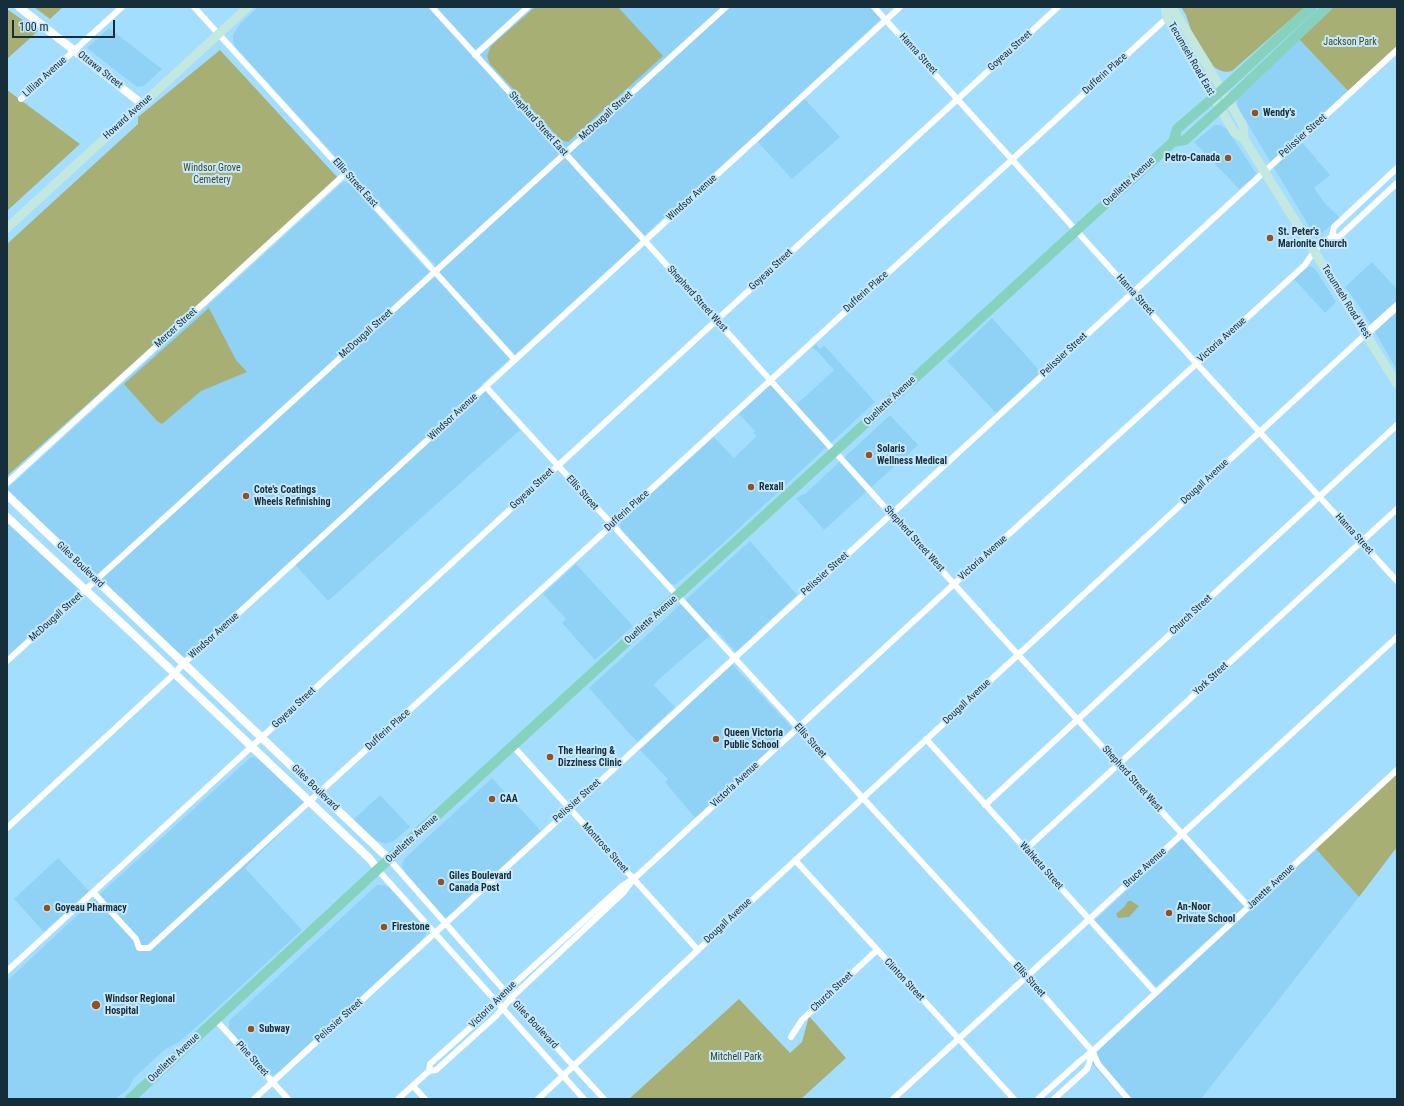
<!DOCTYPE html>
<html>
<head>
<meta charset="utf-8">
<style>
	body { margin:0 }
	#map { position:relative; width:1404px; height:1106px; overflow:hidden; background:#a4deff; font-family:"Roboto Condensed",sans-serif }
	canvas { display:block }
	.frame { position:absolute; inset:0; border:8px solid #162e3a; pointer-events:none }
	.scale { position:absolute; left:12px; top:20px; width:103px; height:18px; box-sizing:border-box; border:2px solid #162e3a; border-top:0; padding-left:5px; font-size:12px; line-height:14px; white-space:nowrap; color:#162e3a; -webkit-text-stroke:3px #c6e8fc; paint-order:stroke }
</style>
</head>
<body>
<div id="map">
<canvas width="1404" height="1106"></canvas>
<div class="frame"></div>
<div class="scale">100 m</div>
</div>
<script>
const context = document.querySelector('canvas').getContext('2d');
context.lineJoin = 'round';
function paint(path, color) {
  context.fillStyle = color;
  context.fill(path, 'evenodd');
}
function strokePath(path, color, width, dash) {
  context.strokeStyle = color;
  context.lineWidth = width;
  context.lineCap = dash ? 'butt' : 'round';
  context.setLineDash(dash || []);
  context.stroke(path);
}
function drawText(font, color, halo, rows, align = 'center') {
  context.font = font + ' "Roboto Condensed",sans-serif';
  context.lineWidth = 4;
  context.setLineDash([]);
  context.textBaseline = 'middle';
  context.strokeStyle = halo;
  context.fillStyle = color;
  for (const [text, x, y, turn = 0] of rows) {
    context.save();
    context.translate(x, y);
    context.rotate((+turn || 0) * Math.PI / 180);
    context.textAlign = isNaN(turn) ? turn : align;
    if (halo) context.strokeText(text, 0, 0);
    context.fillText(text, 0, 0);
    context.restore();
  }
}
paint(new Path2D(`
	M 258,7 L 870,7 L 881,19 L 800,94 L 840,137 L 792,179 L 753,137 L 647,233 L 636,245 L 481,385 L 520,430 L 328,601 L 291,560 L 193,653 L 184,657 L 177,652 L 8,491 L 8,488 L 342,183 L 346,182 L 350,184 L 428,271 L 436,264 L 432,262 L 237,49 L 233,42 L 233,35 L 240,24 Z
	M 109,28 L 162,69 L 144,86 L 137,87 L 87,48 Z
	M 1299,39 L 1348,91 L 1315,121 L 1320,127 L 1302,142 L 1330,175 L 1314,188 L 1324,202 L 1340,218 L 1316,238 L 1241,113 L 1238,107 L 1237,99 Z
	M 1215,125 L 1220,125 L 1227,129 L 1256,173 L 1252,179 L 1239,189 L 1194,142 Z
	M 1372,262 L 1397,289 L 1397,370 L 1362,310 L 1345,287 Z
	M 1311,266 L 1316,270 L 1336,302 L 1325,313 L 1294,279 L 1305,268 Z
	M 992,318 L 1041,372 L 996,413 L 947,361 Z
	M 816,344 L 820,349 L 824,345 L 875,402 L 721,545 L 675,585 L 666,582 L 621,530 L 620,522 L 714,437 L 734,458 L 757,436 L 753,433 L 755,431 L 739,414 L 768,387 L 778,383 L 797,404 L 834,370 L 816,350 L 812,348 Z
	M 890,415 L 918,445 L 824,530 L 796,498 L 806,493 Z
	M 7,517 L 85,590 L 7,661 Z
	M 750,541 L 797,595 L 736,652 L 716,630 L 658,680 L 654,685 L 675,707 L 637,742 L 589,688 Z
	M 576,564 L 633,626 L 595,660 L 562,623 L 566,619 L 543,594 Z
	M 732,664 L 793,729 L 695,818 L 665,782 L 668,779 L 640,750 Z
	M 254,757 L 258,759 L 308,806 L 245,868 L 302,930 L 201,1023 L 179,1042 L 164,1050 L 134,1078 L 128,1089 L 115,1099 L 7,1099 L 7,981 L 102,892 L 250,758 Z
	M 492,778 L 541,831 L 445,919 L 405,873 L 402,865 L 404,859 Z
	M 380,795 L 410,827 L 394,841 L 385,844 L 376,840 L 353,820 Z
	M 1182,839 L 1244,907 L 1156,987 L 1095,920 Z
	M 1315,848 L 1359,897 L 1201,1099 L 1123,1099 L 1089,1060 L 1156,994 Z
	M 58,858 L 89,891 L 44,932 L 14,899 Z
	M 377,885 L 383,885 L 389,887 L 425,926 L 427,932 L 424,938 L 277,1074 L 273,1075 L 268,1074 L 229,1029 L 229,1021 Z`), '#90d2f6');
paint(new Path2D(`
	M 34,7 L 63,7 L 50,19 Z
	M 535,7 L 618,7 L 663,56 L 568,142 L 561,140 L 490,64 L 487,56 L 491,46 Z
	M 1181,7 L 1305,7 L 1232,71 C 1225,73 1220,71 1214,67 L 1191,30 L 1186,15 Z
	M 1333,7 L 1397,7 L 1397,46 L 1348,91 L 1299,39 Z
	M 7,9 L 38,31 L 7,59 Z
	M 220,50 L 339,179 L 7,476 L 7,244 L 138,124 L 138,117 Z
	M 7,90 L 80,144 L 7,211 Z
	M 209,308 L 236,360 L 247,372 L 201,391 L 162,424 L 157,421 L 124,384 Z
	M 1397,774 L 1397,847 L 1359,897 L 1315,848 Z
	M 1128,901 L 1131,901 L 1139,906 L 1129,917 L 1118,918 L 1116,914 L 1124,907 Z
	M 739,999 L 790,1053 L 802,1042 L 809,1016 L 846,1058 L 801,1099 L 629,1099 Z`), '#a8af75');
strokePath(new Path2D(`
	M 194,7 L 515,360
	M 432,7 L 645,241 L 990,624 L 1249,907
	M 874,7 L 1196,363 L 1397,581
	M 475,55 L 528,7
	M 21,99 L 122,7
	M 1332,236 L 1334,227 L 1397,168
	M 486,387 L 1027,977 L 1093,1052 L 1098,1064 L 1128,1099
	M 7,483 L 346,173
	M 7,661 L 726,7
	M 926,739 L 1156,993
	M 513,746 L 698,950
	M 985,805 L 1397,425
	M 7,828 L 171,677 L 184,663 L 900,7
	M 1026,849 L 1397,509
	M 389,859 L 511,998 L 604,1099
	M 795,860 L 1014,1099
	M 378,870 L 584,1099
	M 93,892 L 136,939 L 139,948 L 149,948 L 1167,18
	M 7,971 L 1058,7
	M 216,1020 L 288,1099
	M 791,1037 L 802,1020 L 877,950
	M 429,1071 L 430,1064 L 490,1010 L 514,984 L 621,887 L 637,876 L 954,584 L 1305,265 C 1313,252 1324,236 1340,236 L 1397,183
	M 413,1086 L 425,1099
	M 254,1099 L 1397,50
	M 398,1099 L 429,1071 L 436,1070 L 496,1016 L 511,998 L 624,892 L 632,881
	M 538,1099 L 698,950 L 1366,334
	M 893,1099 L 1397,637
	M 1038,1099 L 1080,1061 L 1095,1049 L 1397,770
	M 1054,1099 L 1087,1069 L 1093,1052`), '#fff', 6);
strokePath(new Path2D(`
	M 19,7 L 142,104
	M 1366,334 L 1397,306
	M 7,495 L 389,859
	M 7,517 L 132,633 L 370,859 L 378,870`), '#fff', 8);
strokePath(new Path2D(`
	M 1165,7 L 1167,18 L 1234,132 L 1244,139 L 1397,384
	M 1172,7 L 1243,125 L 1244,139
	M 7,228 L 248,7`), '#c3e8df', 9);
strokePath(new Path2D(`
	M 1173,142 L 1185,140 L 1228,101 L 1327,7
	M 130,1099 L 389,859 L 1173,142 L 1177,129 L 1222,90 L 1312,7`), '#87d1bf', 10);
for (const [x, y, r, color] of [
	[1255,113,4,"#93511f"],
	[1228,158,4,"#93511f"],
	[1270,238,4,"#93511f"],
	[869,455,4,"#93511f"],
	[751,487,4,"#93511f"],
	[246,496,4,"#93511f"],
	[716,739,4,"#93511f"],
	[550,757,4,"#93511f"],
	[492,799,4,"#93511f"],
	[441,882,4,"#93511f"],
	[47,908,4,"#93511f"],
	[1169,913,4,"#93511f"],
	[384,927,4,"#93511f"],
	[96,1005,5,"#93511f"],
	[251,1029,4,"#93511f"]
]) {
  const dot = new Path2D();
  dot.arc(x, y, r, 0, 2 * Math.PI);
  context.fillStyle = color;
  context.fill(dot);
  strokePath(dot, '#c6e8fc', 1.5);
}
drawText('10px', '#44471f', '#c6e8fc', [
	["Jackson Park",1350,42],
	["Windsor Grove",212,168],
	["Cemetery",212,180],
	["Mitchell Park",736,1057]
]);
drawText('10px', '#162e3a', '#c6e8fc', [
	["Goyeau Street",1010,51,-42],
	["Hanna Street",918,54,48],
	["Tecumseh Road East",1191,59,60],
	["Ottawa Street",100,70,38],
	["Dufferin Place",1105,74,-42],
	["Lillian Avenue",45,77,-42],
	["McDougall Street",606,116,-42],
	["Howard Avenue",128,117,-42],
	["Shephard Street East",538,124,48],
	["Pelissier Street",1303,136,-42],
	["Ouellette Avenue",1129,182,-43],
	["Ellis Street East",355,183,48],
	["Windsor Avenue",692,198,-42],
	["Goyeau Street",771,270,-43],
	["Dufferin Place",866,292,-42],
	["Hanna Street",1135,295,48],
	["Shepherd Street West",697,299,48],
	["Tecumseh Road West",1346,302,58],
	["Mercer Street",176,328,-42],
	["McDougall Street",366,334,-42],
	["Victoria Avenue",1222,340,-42],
	["Pelissier Street",1064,355,-43],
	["Ouellette Avenue",890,401,-43],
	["Windsor Avenue",453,417,-43],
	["Dougall Avenue",1205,482,-43],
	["Goyeau Street",532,489,-43],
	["Ellis Street",582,493,48],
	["Dufferin Place",627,511,-42],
	["Hanna Street",1354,534,48],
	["Shepherd Street West",914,539,48],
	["Victoria Avenue",983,558,-42],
	["Giles Boulevard",80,565,44],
	["Pelissier Street",825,574,-42],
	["Church Street",1191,615,-43],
	["McDougall Street",56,617,-42],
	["Ouellette Avenue",651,620,-42],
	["Windsor Avenue",214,636,-42],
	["York Street",1211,679,-43],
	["Dougall Avenue",967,702,-43],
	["Goyeau Street",294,708,-43],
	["Dufferin Place",388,730,-42],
	["Ellis Street",810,741,48],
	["Shepherd Street West",1132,779,48],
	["Victoria Avenue",735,785,-43],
	["Giles Boulevard",315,788,44],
	["Pelissier Street",577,801,-42],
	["Ouellette Avenue",412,839,-42],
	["Montrose Street",605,848,48],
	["Wahketa Street",1041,866,48],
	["Bruce Avenue",1145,868,-42],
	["Janette Avenue",1271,887,-43],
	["Dougall Avenue",728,921,-43],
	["Clinton Street",904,980,47],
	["Ellis Street",1029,980,48],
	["Church Street",832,992,-43],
	["Victoria Avenue",493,1005,-45],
	["Pelissier Street",339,1021,-42],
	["Giles Boulevard",535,1025,47],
	["Ouellette Avenue",174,1058,-43],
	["Pine Street",252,1059,48]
]);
drawText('bold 10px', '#162e3a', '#c6e8fc', [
	["Wendy's",1263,113],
	["Petro-Canada",1220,158,"right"],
	["St. Peter's",1278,232],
	["Marionite Church",1278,244],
	["Solaris",877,449],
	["Wellness Medical",877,461],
	["Rexall",759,487],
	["Cote's Coatings",254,490],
	["Wheels Refinishing",254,502],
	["Queen Victoria",724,733],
	["Public School",724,745],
	["The Hearing &",558,751],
	["Dizziness Clinic",558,763],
	["CAA",500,799],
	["Giles Boulevard",449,876],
	["Canada Post",449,888],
	["An-Noor",1177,907],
	["Private School",1177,919],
	["Goyeau Pharmacy",55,908],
	["Firestone",392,927],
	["Windsor Regional",105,999],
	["Hospital",105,1011],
	["Subway",259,1029]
], 'left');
</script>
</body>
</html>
